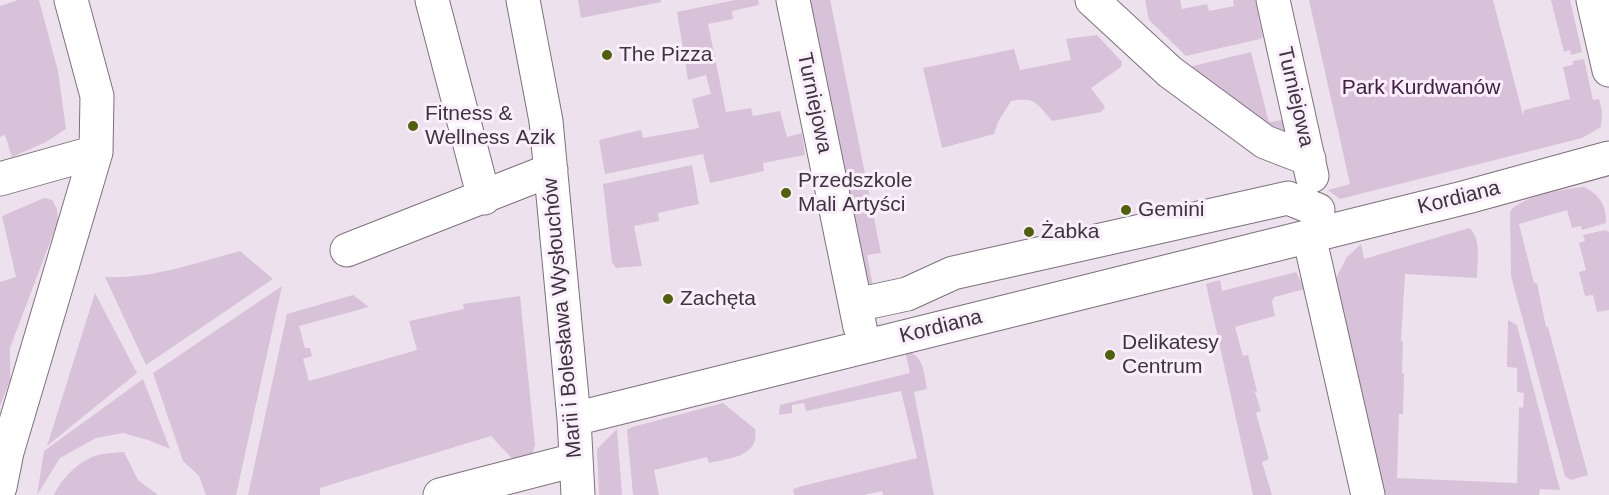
<!DOCTYPE html>
<html>
<head>
<meta charset="utf-8">
<style>
	body { margin:0 }
	canvas { display:block; background:#eee1ee }
</style>
</head>
<body>
<canvas width="1609" height="495"></canvas>
<script>
const context = document.querySelector('canvas').getContext('2d');
context.lineJoin = 'round';
function paint(path, color) {
  context.fillStyle = color;
  context.fill(path, 'evenodd');
}
function strokePath(path, color, width, dash) {
  context.strokeStyle = color;
  context.lineWidth = width;
  context.lineCap = dash ? 'butt' : 'round';
  context.setLineDash(dash || []);
  context.stroke(path);
}
function drawText(font, color, halo, rows, align = 'center') {
  context.font = font + ' Arial,sans-serif';
  context.lineWidth = 6;
  context.setLineDash([]);
  context.textBaseline = 'middle';
  context.strokeStyle = halo;
  context.fillStyle = color;
  for (const [text, x, y, turn = 0] of rows) {
    context.save();
    context.translate(x, y);
    context.rotate((+turn || 0) * Math.PI / 180);
    context.textAlign = isNaN(turn) ? turn : align;
    if (halo) context.strokeText(text, 0, 0);
    context.fillText(text, 0, 0);
    context.restore();
  }
}
paint(new Path2D(`
	M 18,0 L 39,0 L 58,71 L 66,129 L 46,142 L 12,157 L 5,135 L 0,137 L 0,6 Z
	M 578,0 L 661,0 L 661,2 L 581,18 Z
	M 735,0 L 758,0 L 759,5 L 732,11 L 733,19 L 708,24 L 726,112 L 751,108 L 753,116 L 780,111 L 787,137 L 802,133 L 805,155 L 763,163 L 764,171 L 710,183 L 703,154 L 605,174 L 599,140 L 641,130 L 643,138 L 699,128 L 692,99 L 711,94 L 706,75 L 688,80 L 677,12 Z
	M 810,0 L 830,0 L 831,4 L 881,253 L 867,255 L 874,291 L 868,287 Z
	M 1145,0 L 1180,0 L 1182,9 L 1207,4 L 1209,11 L 1234,6 L 1233,0 L 1255,0 L 1263,37 L 1260,39 L 1186,56 L 1149,20 Z
	M 1309,0 L 1493,0 L 1523,115 L 1524,110 L 1570,99 L 1563,67 L 1573,65 L 1573,61 L 1584,59 L 1593,100 L 1599,99 L 1602,111 L 1601,127 L 1582,138 L 1340,199 L 1328,190 L 1350,184 Z
	M 1551,0 L 1570,0 L 1582,52 L 1571,55 L 1570,50 L 1564,52 Z
	M 1097,35 L 1122,62 L 1121,67 L 1091,88 L 1105,107 L 1101,112 L 1052,121 C 1036,103 1036,97 1011,101 L 998,122 L 994,134 L 942,148 L 923,68 L 1014,49 L 1020,70 L 1071,60 L 1066,39 Z
	M 1251,52 L 1269,122 L 1289,119 L 1291,130 L 1279,136 L 1189,67 Z
	M 692,165 L 699,204 L 658,213 L 659,221 L 634,226 L 642,266 L 616,268 L 612,262 L 603,184 Z
	M 1584,187 C 1599,194 1607,206 1606,223 L 1582,230 L 1581,226 L 1572,228 L 1567,210 L 1519,224 L 1534,283 L 1537,283 L 1546,327 L 1548,327 L 1588,475 L 1571,480 L 1565,476 L 1511,276 L 1510,212 C 1518,197 1567,188 1584,187 Z
	M 44,198 L 52,200 L 57,209 L 58,221 L 10,348 L 10,380 L 0,406 L 0,282 L 16,277 L 2,216 Z
	M 1469,228 C 1482,237 1477,263 1477,278 L 1405,274 L 1401,341 L 1403,342 L 1402,373 L 1404,374 L 1403,414 L 1399,414 L 1397,478 L 1517,483 L 1519,407 L 1523,408 L 1524,393 L 1517,392 L 1517,368 L 1507,367 L 1508,320 L 1517,325 L 1560,490 L 1540,489 L 1539,495 L 1384,495 L 1336,278 L 1347,257 L 1361,244 L 1364,259 Z
	M 1605,230 L 1609,232 L 1609,310 L 1597,312 L 1593,295 L 1585,296 L 1579,272 L 1586,270 L 1579,243 L 1585,241 L 1583,235 Z
	M 240,251 L 273,279 L 146,365 L 105,277 C 152,279 196,263 240,251 Z
	M 1296,272 L 1305,289 L 1274,297 L 1272,302 L 1275,316 L 1235,327 L 1243,356 L 1248,355 L 1257,391 L 1255,392 L 1261,411 L 1256,413 L 1269,459 L 1262,462 L 1272,495 L 1253,495 L 1206,284 L 1220,280 L 1222,291 Z
	M 282,286 L 236,495 L 206,495 L 199,476 L 183,461 L 153,373 Z
	M 95,293 L 137,373 L 47,446 Z
	M 353,295 L 369,307 L 299,326 L 305,348 L 310,348 L 312,356 L 303,359 L 309,381 L 417,350 L 409,321 L 464,309 L 463,304 L 520,296 L 535,445 L 531,459 L 517,464 L 491,436 L 320,488 L 320,495 L 248,495 L 287,314 Z
	M 905,351 C 924,354 924,373 927,389 L 914,392 L 934,495 L 883,495 L 882,491 L 864,495 L 794,495 L 793,489 L 802,486 L 917,458 L 901,391 L 806,411 L 804,403 L 792,405 L 792,413 L 779,415 L 780,405 L 910,373 Z
	M 143,379 L 170,449 L 148,440 L 123,433 L 96,438 L 60,458 L 37,495 L 44,451 Z
	M 723,403 L 755,429 C 760,457 729,458 709,463 L 707,457 L 654,470 L 659,495 L 633,495 L 627,430 L 632,427 Z
	M 617,429 L 622,495 L 599,495 L 597,449 Z
	M 124,452 L 138,480 L 158,495 L 54,495 C 60,480 79,461 95,456 C 104,453 114,453 124,452 Z`), '#d8c2d9');
const minor = new Path2D(`
	M 432,0 L 484,198
	M 523,0 L 546,121 L 574,419 L 578,495
	M 793,0 L 860,327
	M 1092,0 L 1170,72 L 1265,142 L 1309,159
	M 1273,0 L 1312,176
	M 1593,0 L 1609,70
	M 0,179 L 96,152
	M 1309,236 L 1368,495
	M 347,250 L 551,170
	M 856,305 L 907,294 L 953,273 L 1288,198 L 1318,210
	M 574,419 L 1467,197 L 1609,158
	M 0,487 L 7,452 L 96,152 L 97,96 L 71,0
	M 440,495 L 575,460`);
strokePath(minor, '#7d717d', 35);
strokePath(minor, '#fff', 33);
for (const [x, y, r, color] of [
	[607,55,6,"#4f620a"],
	[413,126,6,"#4f620a"],
	[786,193,6,"#4f620a"],
	[1126,210,6,"#4f620a"],
	[1029,232,6,"#4f620a"],
	[668,299,6,"#4f620a"],
	[1110,355,6,"#4f620a"]
]) {
  const dot = new Path2D();
  dot.arc(x, y, r, 0, 2 * Math.PI);
  context.fillStyle = color;
  context.fill(dot);
  strokePath(dot, '#fbeefc', 2);
}
drawText('21px', '#3b363b', '#fbeefc', [
	["The Pizza",619,55],
	["Fitness &",425,114],
	["Wellness Azik",425,138],
	["Przedszkole",798,181],
	["Mali Artyści",798,205],
	["Gemini",1138,210],
	["Żabka",1041,232],
	["Zachęta",680,299],
	["Delikatesy",1122,343],
	["Centrum",1122,367]
], 'left');
drawText('21px', '#432045', '#fbeefc', [
	["Park Kurdwanów",1421,88]
]);
drawText('21px', '#3b363b', '#fbeefc', [
	["Turniejowa",1295,97,77],
	["Turniejowa",814,103,78],
	["Kordiana",1459,198,-14],
	["Marii i Bolesława Wysłouchów",563,318,-95],
	["Kordiana",941,327,-14]
]);
</script>
</body>
</html>
